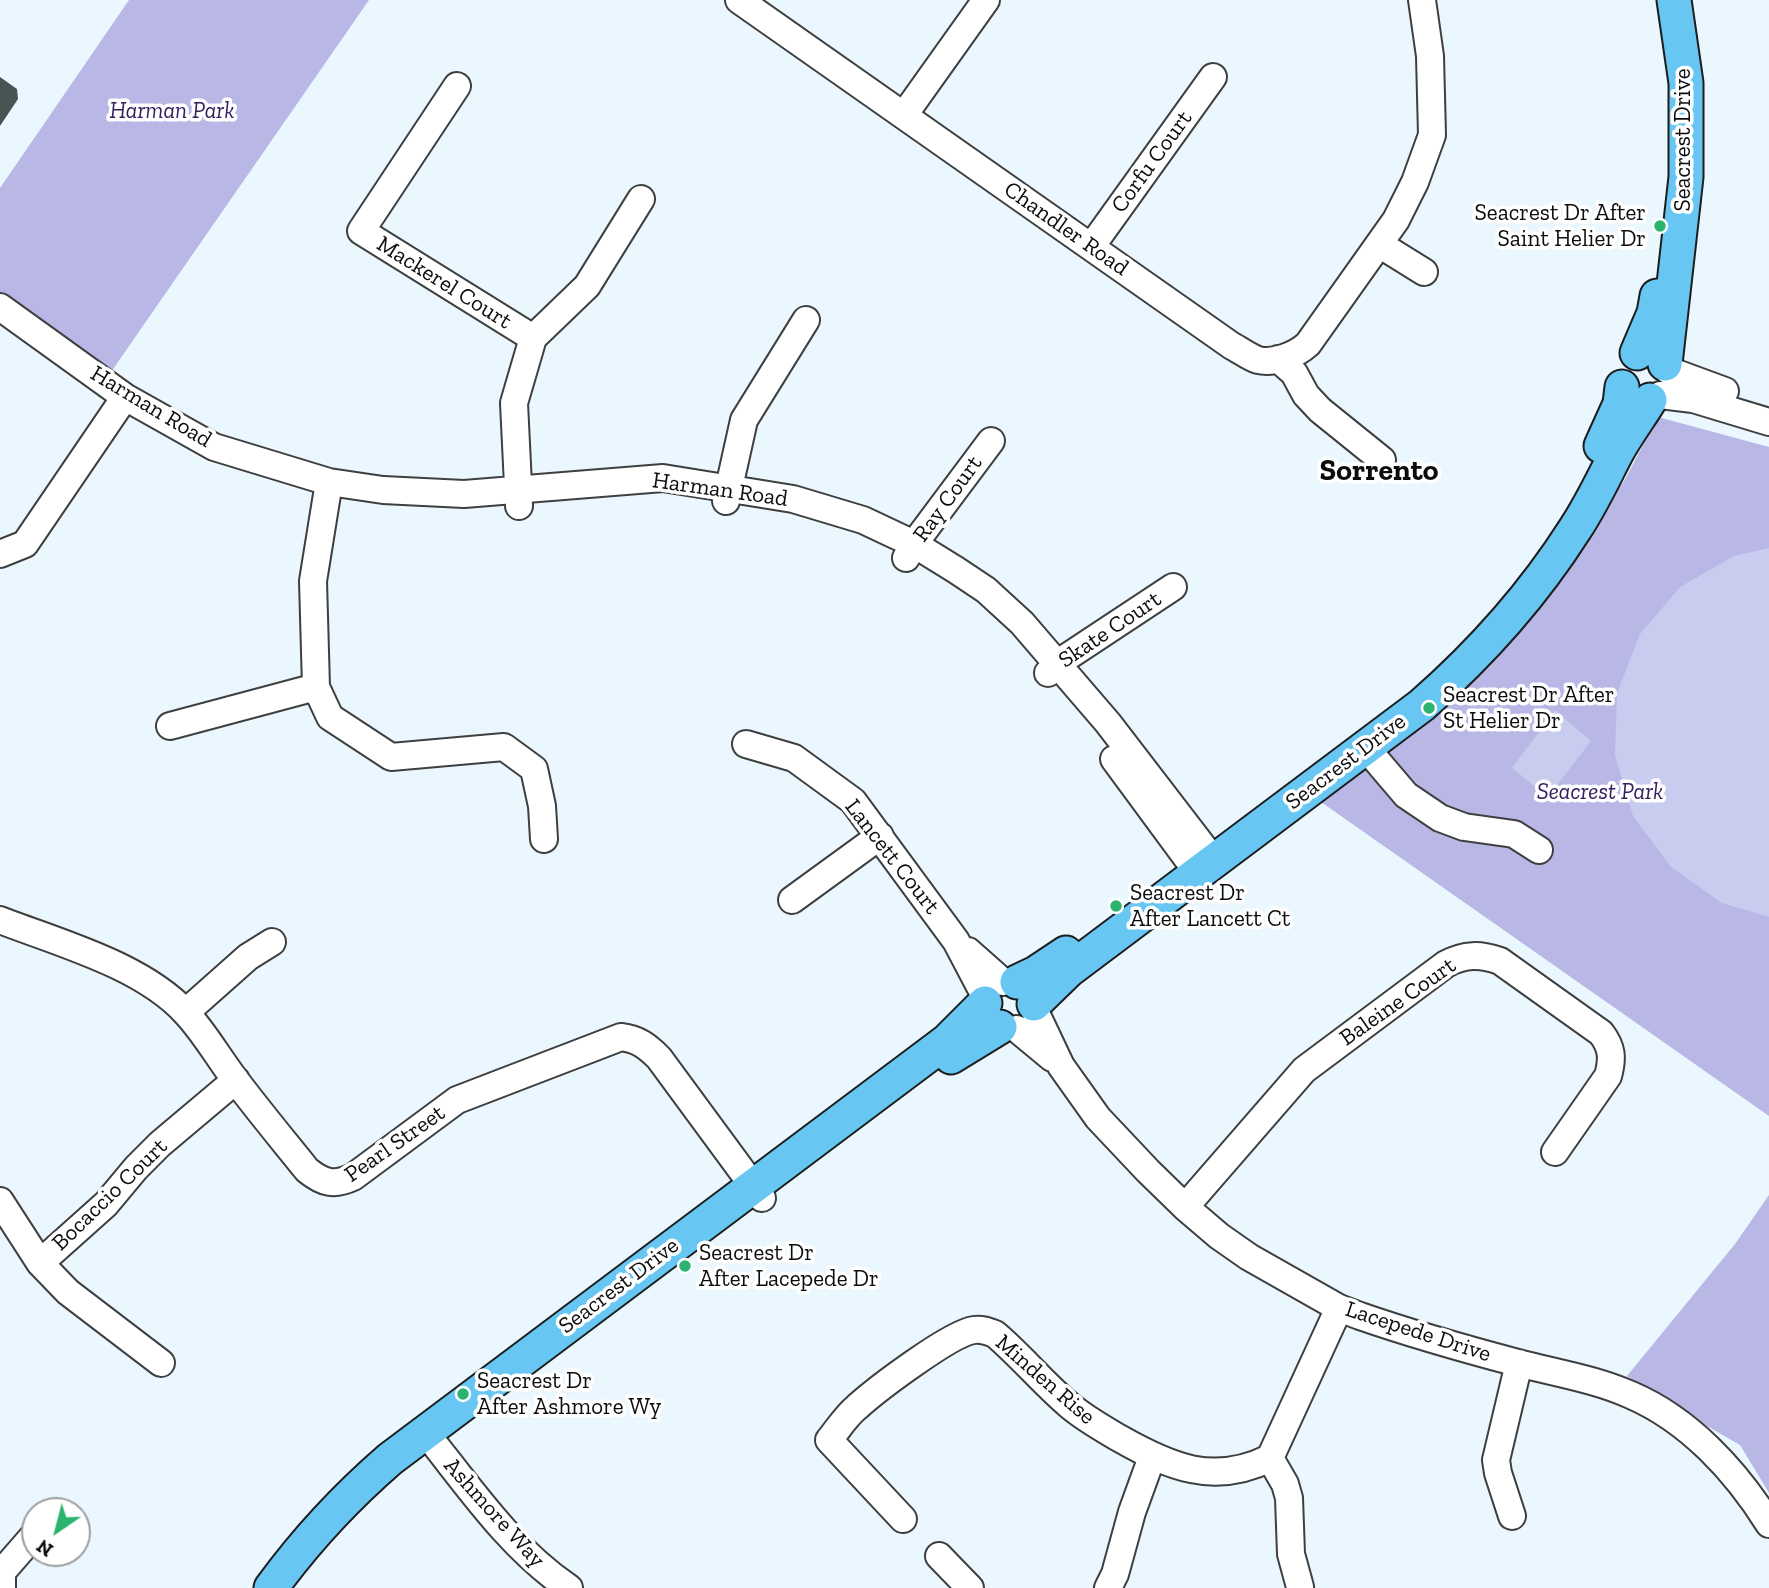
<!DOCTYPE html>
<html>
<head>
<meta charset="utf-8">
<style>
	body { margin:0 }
	#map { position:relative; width:1769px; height:1588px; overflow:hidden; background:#ebf7fe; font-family:"Zilla Slab",serif }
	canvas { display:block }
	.north { position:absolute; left:21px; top:1497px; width:70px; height:70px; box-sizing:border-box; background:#fff; border:2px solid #9e9e9e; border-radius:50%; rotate:215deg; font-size:19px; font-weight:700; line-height:28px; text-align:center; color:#0c0c0c }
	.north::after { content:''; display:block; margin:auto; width:24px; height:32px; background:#2bb470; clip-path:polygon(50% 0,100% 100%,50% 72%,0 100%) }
</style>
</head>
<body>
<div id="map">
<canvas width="1769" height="1588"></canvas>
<div class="north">N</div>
</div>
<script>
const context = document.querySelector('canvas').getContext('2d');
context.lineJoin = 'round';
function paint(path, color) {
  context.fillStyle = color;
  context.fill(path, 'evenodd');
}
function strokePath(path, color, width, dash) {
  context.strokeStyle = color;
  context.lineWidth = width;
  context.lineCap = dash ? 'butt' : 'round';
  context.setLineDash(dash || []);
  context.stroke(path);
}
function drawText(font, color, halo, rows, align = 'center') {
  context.font = font + ' "Zilla Slab",serif';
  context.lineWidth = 7;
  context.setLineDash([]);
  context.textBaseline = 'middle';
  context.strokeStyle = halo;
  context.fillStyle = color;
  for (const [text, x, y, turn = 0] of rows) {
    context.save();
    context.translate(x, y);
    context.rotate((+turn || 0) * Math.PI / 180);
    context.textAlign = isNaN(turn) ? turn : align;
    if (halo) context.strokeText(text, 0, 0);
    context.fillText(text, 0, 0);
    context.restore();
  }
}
paint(new Path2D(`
	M 129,0 L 369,0 L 111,372 L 0,294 L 0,188 Z
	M 1658,417 L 1769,447 L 1769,1116 L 1321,802 L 1474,681 L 1551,585 L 1624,481 Z
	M 1769,1195 L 1769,1493 L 1740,1445 L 1655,1396 L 1627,1376 L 1735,1244 Z`), '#b8b7e6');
paint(new Path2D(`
	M 1769,548 L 1769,917 L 1722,903 L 1671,867 L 1633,816 L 1615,756 L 1617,693 L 1640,634 L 1680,587 L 1734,556 Z
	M 1555,710 L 1591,741 L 1548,797 L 1512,768 Z`), '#c8ccee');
paint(new Path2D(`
	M 0,77 L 17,89 L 18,99 L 0,126 Z`), '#485453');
const minor = new Path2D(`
	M 739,0 L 1232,346 C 1240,350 1249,357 1258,360 C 1274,364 1296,355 1308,344 L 1396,220 L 1415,182 L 1432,135 L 1430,56 L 1422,0
	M 457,86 L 361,231 L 533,338
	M 904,115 L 986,0
	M 1379,244 L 1424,272
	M 1091,247 L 1213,77
	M 0,307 L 125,397 L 214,447 L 329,482 L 383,490 L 464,494 L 663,478 L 793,499 L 863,520 L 914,544 L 956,570 L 986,590 L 1022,623 L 1108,723 L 1214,861
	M 1278,359 L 1294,373 L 1306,395 L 1320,410 L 1382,460
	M 1668,370 L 1725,391
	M 1660,395 L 1693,399 L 1769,422
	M 329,482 L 313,581 L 316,687 L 330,717 L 391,757 L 504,747 L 534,769 L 542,806 L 544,839
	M 726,501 L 744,420 L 806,320
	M 519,506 L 514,403 L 533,338 L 587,286 L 641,199
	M 0,554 L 25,544 L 125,397
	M 906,558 L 914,544 L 991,441
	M 1048,673 L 1058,663 L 1173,587
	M 170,726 L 316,687
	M 746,744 L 794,758 L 853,801 L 956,941 L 986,998
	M 1366,748 L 1406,795 L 1440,818 L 1464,827 L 1514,834 L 1539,850
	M 1114,759 L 1198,873
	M 792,900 L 880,836
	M 0,920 C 59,943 142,965 186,1013 C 204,1032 218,1057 234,1078 C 257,1109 283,1140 307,1170 C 323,1183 334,1186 353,1177 L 457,1100 L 621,1037 C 638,1039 647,1046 659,1058 L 762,1198
	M 968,951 L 1003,982
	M 1034,1009 L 1061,1066 L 1098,1118 L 1148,1171 L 1185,1207 L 1219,1236 L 1249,1257 L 1339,1308 L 1360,1316 C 1412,1334 1465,1349 1518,1363 C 1556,1373 1595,1379 1631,1395 C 1689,1420 1736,1471 1769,1524
	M 186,1012 L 248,957 L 272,942
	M 1017,1029 L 1052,1058
	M 0,1201 L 40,1263
	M 1185,1207 L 1304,1070 L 1446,964 C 1465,954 1480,954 1500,961 L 1601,1033 C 1612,1047 1613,1058 1608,1076 L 1555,1152
	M 161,1363 L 68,1292 L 40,1263 L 106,1204 L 136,1168 L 160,1144 L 236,1080
	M 425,1432 C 469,1487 510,1548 569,1588
	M 1512,1516 L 1498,1473 L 1496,1460 L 1519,1363
	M 903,1519 L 829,1440 C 838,1429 846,1416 857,1407 C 877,1389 951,1333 974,1330 C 982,1329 987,1331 995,1334 C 1021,1356 1043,1383 1069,1405 C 1084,1418 1102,1428 1119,1438 C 1170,1467 1214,1486 1270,1458
	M 939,1556 L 970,1588
	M 1300,1587 L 1291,1554 L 1289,1498 L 1285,1484 L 1270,1458 L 1339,1308
	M 2,1588 L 2,1572 L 35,1534
	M 1108,1588 L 1115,1574 L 1132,1512 L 1152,1457`);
const major = new Path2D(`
	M 1637,353 L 1654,313 L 1657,296
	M 1665,364 L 1686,177 L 1686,83 L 1674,0
	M 1601,446 L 1620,404 L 1622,387
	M 1017,982 L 1036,973 L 1066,953
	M 1034,1004 L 1069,970 L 1422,705 C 1480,654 1533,595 1575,529 C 1591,505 1603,479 1616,454 C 1626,435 1639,418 1650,400
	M 951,1057 L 1000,1027
	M 271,1588 C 306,1540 345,1498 390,1459 L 947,1041 L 985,1003`);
strokePath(minor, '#3f3f3f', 30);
strokePath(major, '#1d1d1d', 37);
strokePath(minor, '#fff', 26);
strokePath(major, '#67c7f2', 33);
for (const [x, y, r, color] of [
	[1660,226,7,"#2bb470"],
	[1429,708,7,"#2bb470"],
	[1116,906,7,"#2bb470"],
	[685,1266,7,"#2bb470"],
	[463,1394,7,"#2bb470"]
]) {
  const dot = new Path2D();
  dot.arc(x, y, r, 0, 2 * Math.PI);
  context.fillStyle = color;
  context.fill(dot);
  strokePath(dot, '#fff', 2.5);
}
drawText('italic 23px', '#35205f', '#fff', [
	["Harman Park",172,111],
	["Seacrest Park",1600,792]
]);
drawText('23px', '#0c0c0c', '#fff', [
	["Seacrest Drive",1683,140,-90],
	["Corfu Court",1152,162,-54],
	["Chandler Road",1066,229,35],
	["Mackerel Court",444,283,32],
	["Harman Road",151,407,31],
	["Harman Road",720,490,8],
	["Ray Court",948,499,-54],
	["Skate Court",1110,630,-34],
	["Seacrest Drive",1346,762,-37],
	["Lancett Court",892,857,52],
	["Baleine Court",1398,1002,-35],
	["Pearl Street",395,1144,-35],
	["Bocaccio Court",110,1195,-44],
	["Seacrest Drive",619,1286,-37],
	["Lacepede Drive",1418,1332,18],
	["Minden Rise",1045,1380,41],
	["Ashmore Way",494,1513,48]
]);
drawText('23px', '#0c0c0c', '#fff', [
	["Seacrest Dr After",1646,213,"right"],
	["Saint Helier Dr",1646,239,"right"],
	["Seacrest Dr After",1443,695],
	["St Helier Dr",1443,721],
	["Seacrest Dr",1130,893],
	["After Lancett Ct",1130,919],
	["Seacrest Dr",699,1253],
	["After Lacepede Dr",699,1279],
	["Seacrest Dr",477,1381],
	["After Ashmore Wy",477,1407]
], 'left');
drawText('bold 30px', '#0c0c0c', '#fff', [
	["Sorrento",1379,471]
]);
</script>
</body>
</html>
